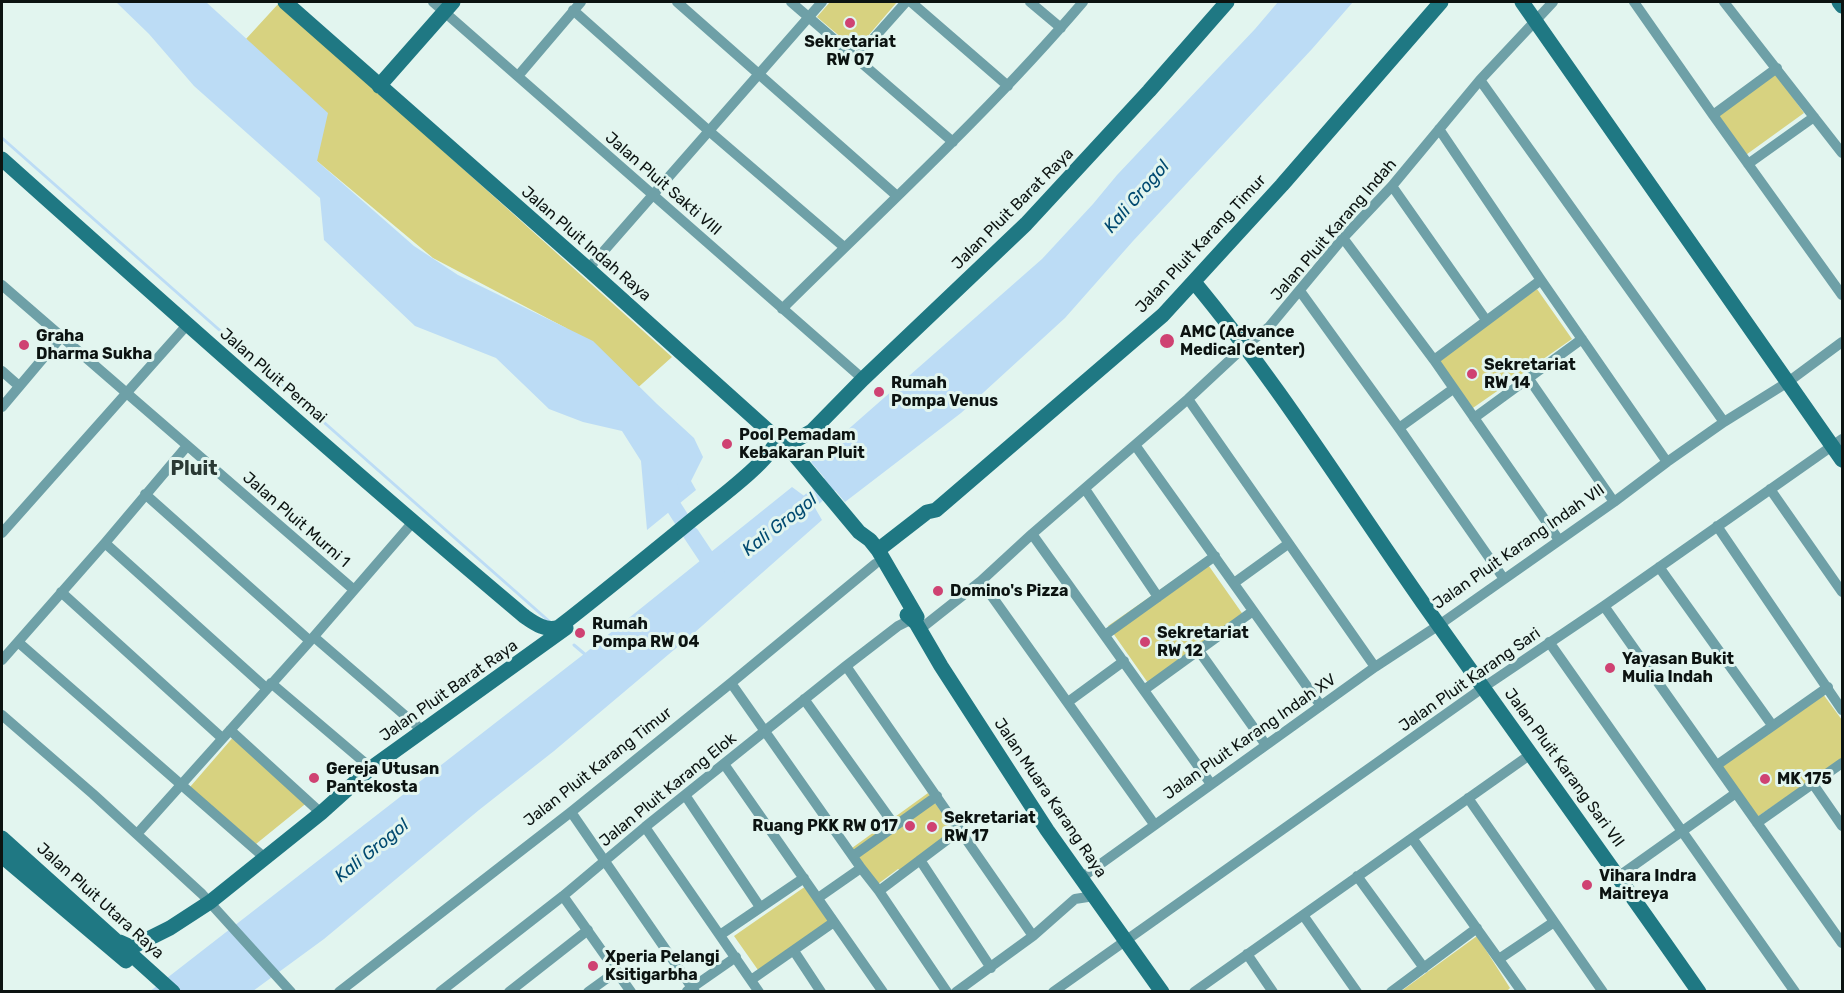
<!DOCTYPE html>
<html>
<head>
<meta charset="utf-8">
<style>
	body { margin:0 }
	#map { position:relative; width:1844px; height:993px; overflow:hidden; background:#e2f5ef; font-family:Rubik,sans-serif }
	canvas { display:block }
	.frame { position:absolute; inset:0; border:3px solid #0c1311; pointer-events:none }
</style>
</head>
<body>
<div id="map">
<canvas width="1844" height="993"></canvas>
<div class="frame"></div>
</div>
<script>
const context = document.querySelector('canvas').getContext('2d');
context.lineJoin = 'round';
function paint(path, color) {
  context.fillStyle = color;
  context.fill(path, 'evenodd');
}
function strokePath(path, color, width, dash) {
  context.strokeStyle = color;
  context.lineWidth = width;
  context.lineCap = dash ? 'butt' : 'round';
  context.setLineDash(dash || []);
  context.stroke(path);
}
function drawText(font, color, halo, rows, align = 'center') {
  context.font = font + ' Rubik,sans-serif';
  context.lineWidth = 6;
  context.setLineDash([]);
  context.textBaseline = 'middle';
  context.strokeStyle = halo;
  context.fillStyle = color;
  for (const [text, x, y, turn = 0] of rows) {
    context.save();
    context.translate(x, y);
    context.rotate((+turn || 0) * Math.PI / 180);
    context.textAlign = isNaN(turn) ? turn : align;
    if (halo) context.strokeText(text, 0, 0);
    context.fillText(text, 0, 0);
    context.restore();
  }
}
paint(new Path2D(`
	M 830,2 L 897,2 L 856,50 L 817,17 Z
	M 279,3 L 672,357 L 633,392 L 566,328 L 433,258 L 317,161 L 246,39 Z
	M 1773,70 L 1804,113 L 1743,157 L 1712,113 Z
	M 1537,289 L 1572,339 L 1470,410 L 1435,359 Z
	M 1204,559 L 1244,616 L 1148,683 L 1108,626 Z
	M 1823,694 L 1842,720 L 1842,759 L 1757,817 L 1722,766 Z
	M 235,735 L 309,801 L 256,844 L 190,787 Z
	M 928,793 L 954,830 L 900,870 L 898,869 L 878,884 L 852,848 Z
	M 806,886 L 832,922 L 758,970 L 734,936 Z
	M 1477,936 L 1510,988 L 1506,992 L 1400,992 Z`), '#d7d280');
paint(new Path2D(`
	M 116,2 L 206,2 L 328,113 L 317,161 L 414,246 L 458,275 L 593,341 L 657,404 L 694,438 L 703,457 L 691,481 L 696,490 L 647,530 L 641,461 L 622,431 L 583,422 L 549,409 L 496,358 L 415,326 L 324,240 L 320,198 L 194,86 L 149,34 Z
	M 1278,2 L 1353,2 L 1312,49 L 1133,241 L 1065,318 L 961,413 L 845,502 L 811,462 L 1042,259 L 1093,204 L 1117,175 L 1255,29 Z
	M 792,487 L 811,501 L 822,520 L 694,633 L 554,751 L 479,810 L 324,939 L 253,991 L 149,992 L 584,654 Z`), '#bcdcf5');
strokePath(new Path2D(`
	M 2,138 L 550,622
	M 574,645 L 587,656`), '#bcdcf5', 3);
strokePath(new Path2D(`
	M 671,489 L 670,501 L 684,523
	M 793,515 L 847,470
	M 691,534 L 717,573`), '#bcdcf5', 16);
strokePath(new Path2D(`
	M 433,2 L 863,379
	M 677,2 L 897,196
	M 791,2 L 953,142
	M 911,2 L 1008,86
	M 1030,2 L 1061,28
	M 1634,2 L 1713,115 L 1842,295
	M 1724,2 L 1842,153
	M 573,10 L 709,131 L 844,247
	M 856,58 L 906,2
	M 518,76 L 581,2
	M 1480,80 L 1724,422
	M 1713,115 L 1777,68
	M 1439,129 L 1541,280 L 1667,462
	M 1748,164 L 1814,117
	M 1392,186 L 1486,320
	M 1343,238 L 1434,360 L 1559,540
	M 588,269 L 822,2
	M 2,285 L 353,589
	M 1300,291 L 1399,428 L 1504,579
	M 782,309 C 884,208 990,111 1083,2
	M 1434,360 L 1541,280
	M 2,371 L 19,386
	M 1529,379 L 1614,502
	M 1188,399 L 1375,667
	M 2,407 L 61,337
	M 1474,418 L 1582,339
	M 1399,428 L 1453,389
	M 1135,445 L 1321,706
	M 1085,489 L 1158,597
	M 1770,489 L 1842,592
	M 145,494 L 310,641
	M 1717,526 L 1842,710
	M 2,533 L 187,325
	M 1032,534 L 1211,784
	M 105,543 L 266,688
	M 1659,567 L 1772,725
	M 981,581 L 1154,824
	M 1234,583 L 1288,544
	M 61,592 L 222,738
	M 1604,606 L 1842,943
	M 919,630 L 981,581 L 1032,534 L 1188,399 L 1245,346 L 1269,327 L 1343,238 L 1392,186 L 1480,80 L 1553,2
	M 1105,635 L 1215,556
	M 314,637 L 423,731
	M 18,642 L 265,858
	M 1549,642 L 1795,992
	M 1199,651 L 1266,745
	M 2,660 L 105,543 L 187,446
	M 846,666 L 1033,936
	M 271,683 L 371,768
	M 731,683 L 861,868 L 879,891 L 947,992
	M 1144,690 L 1253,611
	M 804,699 L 895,826
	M 1068,702 L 1124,661
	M 2,715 L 93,794 L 202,894 L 291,992
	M 230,730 L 321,813
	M 724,764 L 883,992
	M 1717,765 L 1828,687
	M 1813,784 L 1842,826
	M 685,795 L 760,907
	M 1468,798 L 1603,992
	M 571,812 L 695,992
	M 1757,823 L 1842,763
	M 645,827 L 759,992
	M 137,834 L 310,641 L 413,522
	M 1412,838 L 1522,992
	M 853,856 L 937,796
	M 920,860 L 991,968
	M 1357,876 L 1424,968
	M 1619,876 L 1736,793
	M 1081,878 L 1375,667 L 1439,625 L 1614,502 L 1667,462 L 1724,422 L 1788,382 L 1842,342
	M 879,891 L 960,830
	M 563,896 L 631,992
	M 818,898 L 861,868
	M 1303,915 L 1357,992
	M 720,935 L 804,878
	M 794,951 L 821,992
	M 1247,954 L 1273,992
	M 1499,959 L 1554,922
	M 751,980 L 834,922
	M 687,991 L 736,957
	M 339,992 L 571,812 L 731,683 L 875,564
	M 440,992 L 563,896 L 645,827 L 846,666 L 898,626 L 916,617
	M 509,992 L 588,930
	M 588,992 L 617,971
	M 956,992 L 1033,936 L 1075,899 L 1094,896
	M 1053,992 L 1484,687 L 1604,606 L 1842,439
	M 1194,992 L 1531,754
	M 1391,992 L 1477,928`), '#6ea0a7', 10);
strokePath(new Path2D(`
	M 285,2 L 588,269 L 793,453 L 859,532 L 870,540 L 878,550 L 917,617 L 914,621
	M 1522,2 L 1842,460
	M 1839,2 L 1842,6
	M 379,86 L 453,2
	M 2,159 C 174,313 347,467 524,616 C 534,623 546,632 559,627 C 604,592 648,556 692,520 C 710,505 771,461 776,441 L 773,436
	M 1194,282 C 1278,383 1348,496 1423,603 C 1515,733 1608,861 1699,992
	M 782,443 L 798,439 L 812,431 L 863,379 L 1026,224 L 1149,91 L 1227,2
	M 878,550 L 927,512 L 936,510 L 1163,315 L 1282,185 L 1441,2
	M 907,615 L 916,623 L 941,666 L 1047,830 L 1162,992
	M 2,838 L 173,992
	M 2,856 L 126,961
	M 120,942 L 129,946 L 136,945 L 170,928 L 210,902 L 321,813 L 371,768 L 566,628`), '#1f7883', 15);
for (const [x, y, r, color] of [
	[850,23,6,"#cf4272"],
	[1167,341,8,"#cf4272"],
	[24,345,6,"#cf4272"],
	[1472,374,6,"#cf4272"],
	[879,392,6,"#cf4272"],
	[727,444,6,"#cf4272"],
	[938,591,6,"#cf4272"],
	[580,633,6,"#cf4272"],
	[1145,642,6,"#cf4272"],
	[1610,668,6,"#cf4272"],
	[314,778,6,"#cf4272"],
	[1765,779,6,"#cf4272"],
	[910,826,6,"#cf4272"],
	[932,827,6,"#cf4272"],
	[1587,885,6,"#cf4272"],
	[593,966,6,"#cf4272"]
]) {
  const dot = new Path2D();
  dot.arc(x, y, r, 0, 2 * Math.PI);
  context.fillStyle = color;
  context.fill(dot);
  strokePath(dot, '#e2f5ef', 2);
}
drawText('bold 16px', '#0c1311', '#e2f5ef', [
	["Sekretariat",850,42,"center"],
	["RW 07",850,60,"center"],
	["AMC (Advance",1180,332],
	["Medical Center)",1180,350],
	["Graha",36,336],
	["Dharma Sukha",36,354],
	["Sekretariat",1484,365],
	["RW 14",1484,383],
	["Rumah",891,383],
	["Pompa Venus",891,401],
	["Pool Pemadam",739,435],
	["Kebakaran Pluit",739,453],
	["Domino's Pizza",950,591],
	["Rumah",592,624],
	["Pompa RW 04",592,642],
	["Sekretariat",1157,633],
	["RW 12",1157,651],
	["Yayasan Bukit",1622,659],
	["Mulia Indah",1622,677],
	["Gereja Utusan",326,769],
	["Pantekosta",326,787],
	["MK 175",1777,779],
	["Sekretariat",944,818],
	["RW 17",944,836],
	["Ruang PKK RW 017",898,826,"right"],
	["Vihara Indra",1599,876],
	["Maitreya",1599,894],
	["Xperia Pelangi",605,957],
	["Ksitigarbha",605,975]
], 'left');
drawText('16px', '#0c1311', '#e2f5ef', [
	["Jalan Pluit Sakti VIII",663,184,41],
	["Jalan Pluit Barat Raya",1013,209,-45],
	["Jalan Pluit Karang Indah",1334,230,-49],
	["Jalan Pluit Indah Raya",586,244,41],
	["Jalan Pluit Karang Timur",1201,244,-47],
	["Jalan Pluit Permai",273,376,41],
	["Jalan Pluit Murni 1",296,520,41],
	["Jalan Pluit Karang Indah VII",1519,547,-35],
	["Jalan Pluit Karang Sari",1470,680,-35],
	["Jalan Pluit Barat Raya",449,691,-35],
	["Jalan Pluit Karang Indah XV",1250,737,-35],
	["Jalan Pluit Karang Timur",598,767,-38],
	["Jalan Pluit Karang Sari VII",1564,768,54],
	["Jalan Pluit Karang Elok",668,790,-39],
	["Jalan Muara Karang Raya",1050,798,56],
	["Jalan Pluit Utara Raya",100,901,42]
]);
drawText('italic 18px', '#014a70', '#e2f5ef', [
	["Kali Grogol",1137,197,-49],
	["Kali Grogol",780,525,-38],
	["Kali Grogol",372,851,-39]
]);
drawText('bold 20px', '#2a3934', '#e2f5ef', [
	["Pluit",194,469]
]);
</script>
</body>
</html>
